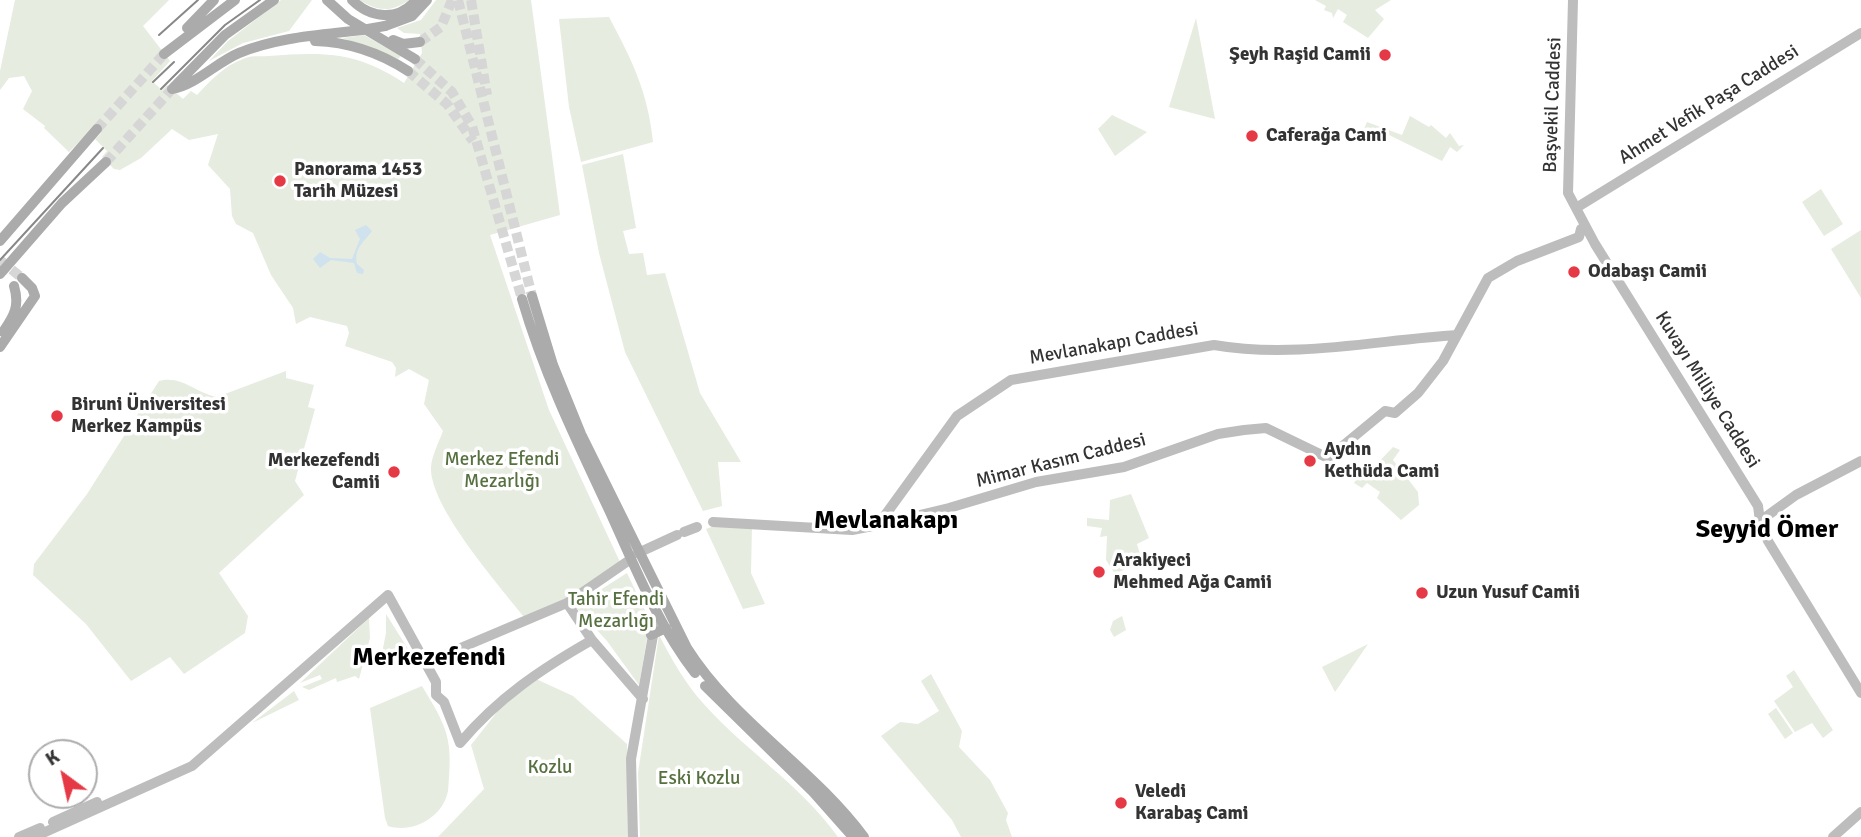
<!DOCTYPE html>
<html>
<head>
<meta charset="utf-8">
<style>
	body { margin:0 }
	#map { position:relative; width:1861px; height:837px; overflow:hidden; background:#fff; font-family:Signika,sans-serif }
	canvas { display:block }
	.north { position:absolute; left:28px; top:739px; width:70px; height:70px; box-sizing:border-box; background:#fff; border:2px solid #adadad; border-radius:50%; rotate:327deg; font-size:19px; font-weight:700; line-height:28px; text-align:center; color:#333 }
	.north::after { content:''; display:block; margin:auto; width:24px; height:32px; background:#e63946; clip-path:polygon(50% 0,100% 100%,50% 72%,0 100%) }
</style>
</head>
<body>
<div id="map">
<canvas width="1861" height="837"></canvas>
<div class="north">K</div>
</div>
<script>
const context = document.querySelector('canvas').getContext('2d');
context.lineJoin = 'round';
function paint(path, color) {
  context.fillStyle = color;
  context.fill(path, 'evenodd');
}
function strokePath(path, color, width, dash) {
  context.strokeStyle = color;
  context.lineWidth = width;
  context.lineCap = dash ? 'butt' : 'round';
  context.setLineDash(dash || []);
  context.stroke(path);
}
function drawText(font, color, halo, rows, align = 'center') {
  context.font = font + ' Signika,sans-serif';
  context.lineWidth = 7;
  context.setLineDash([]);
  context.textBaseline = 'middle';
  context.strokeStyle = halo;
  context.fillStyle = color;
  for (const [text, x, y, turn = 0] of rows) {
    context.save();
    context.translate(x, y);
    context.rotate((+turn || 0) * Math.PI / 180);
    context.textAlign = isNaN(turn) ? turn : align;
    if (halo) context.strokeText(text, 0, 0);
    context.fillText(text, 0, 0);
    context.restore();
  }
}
paint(new Path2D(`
	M 15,0 L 169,0 L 143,26 L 170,61 L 152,81 L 162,90 L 167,85 L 183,99 L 191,91 L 197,95 C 210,81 224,66 243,59 C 251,55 260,57 269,56 C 323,52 356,51 404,83 L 422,53 L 420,34 L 404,33 L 397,28 L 421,20 L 436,0 L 531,0 L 560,215 L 490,235 L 549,410 L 620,562 L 567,599 L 524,617 C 499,585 429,506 431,467 C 432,455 439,442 443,431 L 424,404 L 429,380 L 409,369 L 395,377 L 396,368 L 392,362 L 345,346 L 349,333 L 347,326 L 310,317 L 296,324 L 293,308 L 271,275 L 253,233 L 236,224 L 232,216 L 230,189 L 208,165 L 218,134 L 189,140 L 172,129 L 141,158 L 120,170 L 114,169 L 102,157 L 107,151 L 95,139 L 101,133 L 95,126 L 69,152 L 44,128 L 45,126 L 23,109 L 32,91 L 24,76 L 9,78 L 0,90 L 0,71 Z
	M 281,0 L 312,0 L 289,31 L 243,43 L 209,61 L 228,41 Z
	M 359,0 L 409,0 C 391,13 378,11 359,0 Z
	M 1315,0 L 1391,0 L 1375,10 L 1384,19 L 1368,38 L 1343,22 L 1347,15 L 1338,9 L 1333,18 L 1332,13 L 1324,10 L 1326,6 Z
	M 609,17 C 632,60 648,92 653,142 L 581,162 L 569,107 L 559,19 Z
	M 1196,18 L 1215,119 L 1169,107 Z
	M 364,35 L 401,56 L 398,59 L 342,38 Z
	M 1112,115 L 1147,132 L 1115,156 L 1098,129 Z
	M 1410,116 L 1429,127 L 1431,125 L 1446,138 L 1450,133 L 1459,146 L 1464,145 L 1457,152 L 1450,147 L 1442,161 L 1385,133 L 1382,137 L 1364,129 L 1367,122 L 1402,135 Z
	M 623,154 L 636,228 L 623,231 L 629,254 L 643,253 L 647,275 L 665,273 L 700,393 L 741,462 L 718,462 L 722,506 L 703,511 L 625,352 L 599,253 L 582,165 Z
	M 1821,189 L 1843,224 L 1824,236 L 1802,202 Z
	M 1861,230 L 1861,298 L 1831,249 Z
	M 286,371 L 286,378 L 314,385 L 308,407 L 315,409 L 295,481 L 304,495 L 219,573 L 248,616 L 245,633 L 184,674 L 170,657 L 131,681 L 86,624 L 33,575 L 34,564 L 87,494 L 159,381 C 182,375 195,393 217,397 Z
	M 1393,447 L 1400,450 L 1393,460 L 1418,492 L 1419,505 L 1401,520 L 1377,498 L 1380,492 L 1367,483 L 1362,488 L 1354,483 L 1365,465 L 1373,468 Z
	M 1131,494 L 1149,538 L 1137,544 L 1142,561 L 1115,574 L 1106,560 L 1107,536 L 1100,537 L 1102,528 L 1087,526 L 1087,518 L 1109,520 L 1110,500 Z
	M 714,526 L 752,526 L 751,573 L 765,604 L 743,609 L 706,529 Z
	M 627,573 L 650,621 L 639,685 L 607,641 L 575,606 Z
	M 386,614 L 415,660 L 413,663 L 379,668 L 386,633 Z
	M 1122,616 L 1126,630 L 1114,637 L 1110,630 L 1113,621 Z
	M 369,618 L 370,638 L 359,679 L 355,676 L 337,682 L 336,678 L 309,690 L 302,687 L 322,679 L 320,675 L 300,683 Z
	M 659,635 C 670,656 681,676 696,695 C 739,747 799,782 838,837 L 640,837 L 638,773 Z
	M 1368,644 L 1335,692 L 1322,667 Z
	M 1794,670 L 1833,730 L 1823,738 L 1812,723 L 1795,732 L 1774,701 L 1793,687 L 1786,676 Z
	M 931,674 L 962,731 L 959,747 L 990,780 L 1008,813 L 1006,820 L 1012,837 L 961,837 L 952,820 L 881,736 L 900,722 L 918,724 L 939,711 L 921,681 Z
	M 536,679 L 573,696 L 627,744 L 628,837 L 438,837 L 484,789 L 471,745 L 505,702 Z
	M 422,686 C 448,729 453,738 448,791 C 443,817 413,834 388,826 L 385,818 L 370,708 Z
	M 294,691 L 299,700 L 252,723 Z
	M 1776,708 L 1793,733 L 1785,739 L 1768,714 Z`), '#e6ecdf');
paint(new Path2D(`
	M 366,225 L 372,231 C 363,243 354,248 357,264 L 364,270 L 363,274 L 357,273 L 354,263 L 331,260 L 320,268 L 313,259 L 320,252 L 330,258 L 352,259 L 360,239 L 355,230 Z`), '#cfe2ee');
strokePath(new Path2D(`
	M 458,0 L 532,296
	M 471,0 L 487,95
	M 420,42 L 441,27 L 452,0
	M 415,59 L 452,92 L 472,126 L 522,299
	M 408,71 L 447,104 L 473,141
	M 97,129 L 164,54
	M 106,162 L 172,89
	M 0,260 L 22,278`), '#d6d6d6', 10, [10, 5]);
strokePath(new Path2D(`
	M 1573,0 L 1568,193 L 1595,244 L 1758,506 L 1760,521 L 1768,541 L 1861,693
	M 1576,208 L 1861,33
	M 1760,521 L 1796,495 L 1861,461
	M 713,522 L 852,530 L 878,525 L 957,416 L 1011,380 L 1214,345 C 1294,359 1377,340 1457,335
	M 878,525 L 949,508 L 1036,482 L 1124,467 L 1218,434 L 1244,430 L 1266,428 L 1328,458 L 1385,411 L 1395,413 L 1418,393 L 1443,361 L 1488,278 L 1517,261 L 1579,237 L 1581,229
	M 684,532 L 697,527
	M 638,553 L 677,535
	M 567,603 L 592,640 L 643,699
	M 425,663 L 567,603 L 631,559
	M 53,822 L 97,802
	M 19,837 L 40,828
	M 34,837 L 192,766 L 388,595 L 436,682 L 436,695 L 444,702 L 460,743 C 498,698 541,669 592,640
	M 633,837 L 631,759 L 657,613
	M 1833,837 L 1861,812`), '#bdbdbd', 10);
strokePath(new Path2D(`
	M 327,0 L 348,19 L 415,59
	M 352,0 C 370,18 398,22 416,0
	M 385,26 L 412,16 L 427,0
	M 187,28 L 214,0
	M 393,40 L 403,44 L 420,42
	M 315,41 C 348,42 380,53 408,71
	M 164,54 L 235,0
	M 172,89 C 196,85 217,62 239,53 C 278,37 321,35 362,30
	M 172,89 L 225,35 L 274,0
	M 0,241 L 97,129
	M 0,274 L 62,203 L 106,162
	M 532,296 L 553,365 L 581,434 L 687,648 C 733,721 813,768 864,837
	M 522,299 C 544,374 577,442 610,512 C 635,567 658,625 695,673
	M 3,332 C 14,316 20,306 14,286
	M 0,347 L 35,296 L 32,288 L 22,278
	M 651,635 L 666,628
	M 705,686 L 813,792 L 853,837`), '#ababab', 10);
strokePath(new Path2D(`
	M 159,35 L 198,0
	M 153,82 L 174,62
	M 161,89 L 225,25 L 260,0
	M 0,260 L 103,148`), '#888', 2);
strokePath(new Path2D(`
	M 362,30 L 385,26`), '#ababab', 10);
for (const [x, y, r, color] of [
	[1385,55,7,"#e63946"],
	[1252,136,7,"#e63946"],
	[280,181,7,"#e63946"],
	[1574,272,7,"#e63946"],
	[57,416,7,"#e63946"],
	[1310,461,7,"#e63946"],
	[394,472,7,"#e63946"],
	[1099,572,7,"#e63946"],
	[1422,593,7,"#e63946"],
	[1121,803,7,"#e63946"]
]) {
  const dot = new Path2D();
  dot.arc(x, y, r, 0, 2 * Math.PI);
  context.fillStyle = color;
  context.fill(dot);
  strokePath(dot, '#fff', 2.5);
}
drawText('bold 19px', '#333', '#fff', [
	["Şeyh Raşid Camii",1371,55,"right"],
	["Caferağa Cami",1266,136],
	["Panorama 1453",294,170],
	["Tarih Müzesi",294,192],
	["Odabaşı Camii",1588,272],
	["Biruni Üniversitesi",71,405],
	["Merkez Kampüs",71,427],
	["Aydın",1324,450],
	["Kethüda Cami",1324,472],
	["Merkezefendi",380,461,"right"],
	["Camii",380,483,"right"],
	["Arakiyeci",1113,561],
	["Mehmed Ağa Camii",1113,583],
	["Uzun Yusuf Camii",1436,593],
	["Veledi",1135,792],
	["Karabaş Cami",1135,814]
], 'left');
drawText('19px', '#333', '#fff', [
	["Başvekil Caddesi",1553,105,-88],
	["Ahmet Vefik Paşa Caddesi",1709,105,-32],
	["Mevlanakapı Caddesi",1114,344,-10],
	["Kuvayı Milliye Caddesi",1707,390,58],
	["Mimar Kasım Caddesi",1061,461,-14]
]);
drawText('19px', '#56703f', '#fff', [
	["Merkez Efendi",502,460],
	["Mezarlığı",502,482],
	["Tahir Efendi",616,600],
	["Mezarlığı",616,622],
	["Kozlu",550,768],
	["Eski Kozlu",699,779]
]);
drawText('bold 26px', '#000', '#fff', [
	["Mevlanakapı",886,521],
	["Seyyid Ömer",1767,530],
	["Merkezefendi",429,658]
]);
</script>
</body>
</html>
